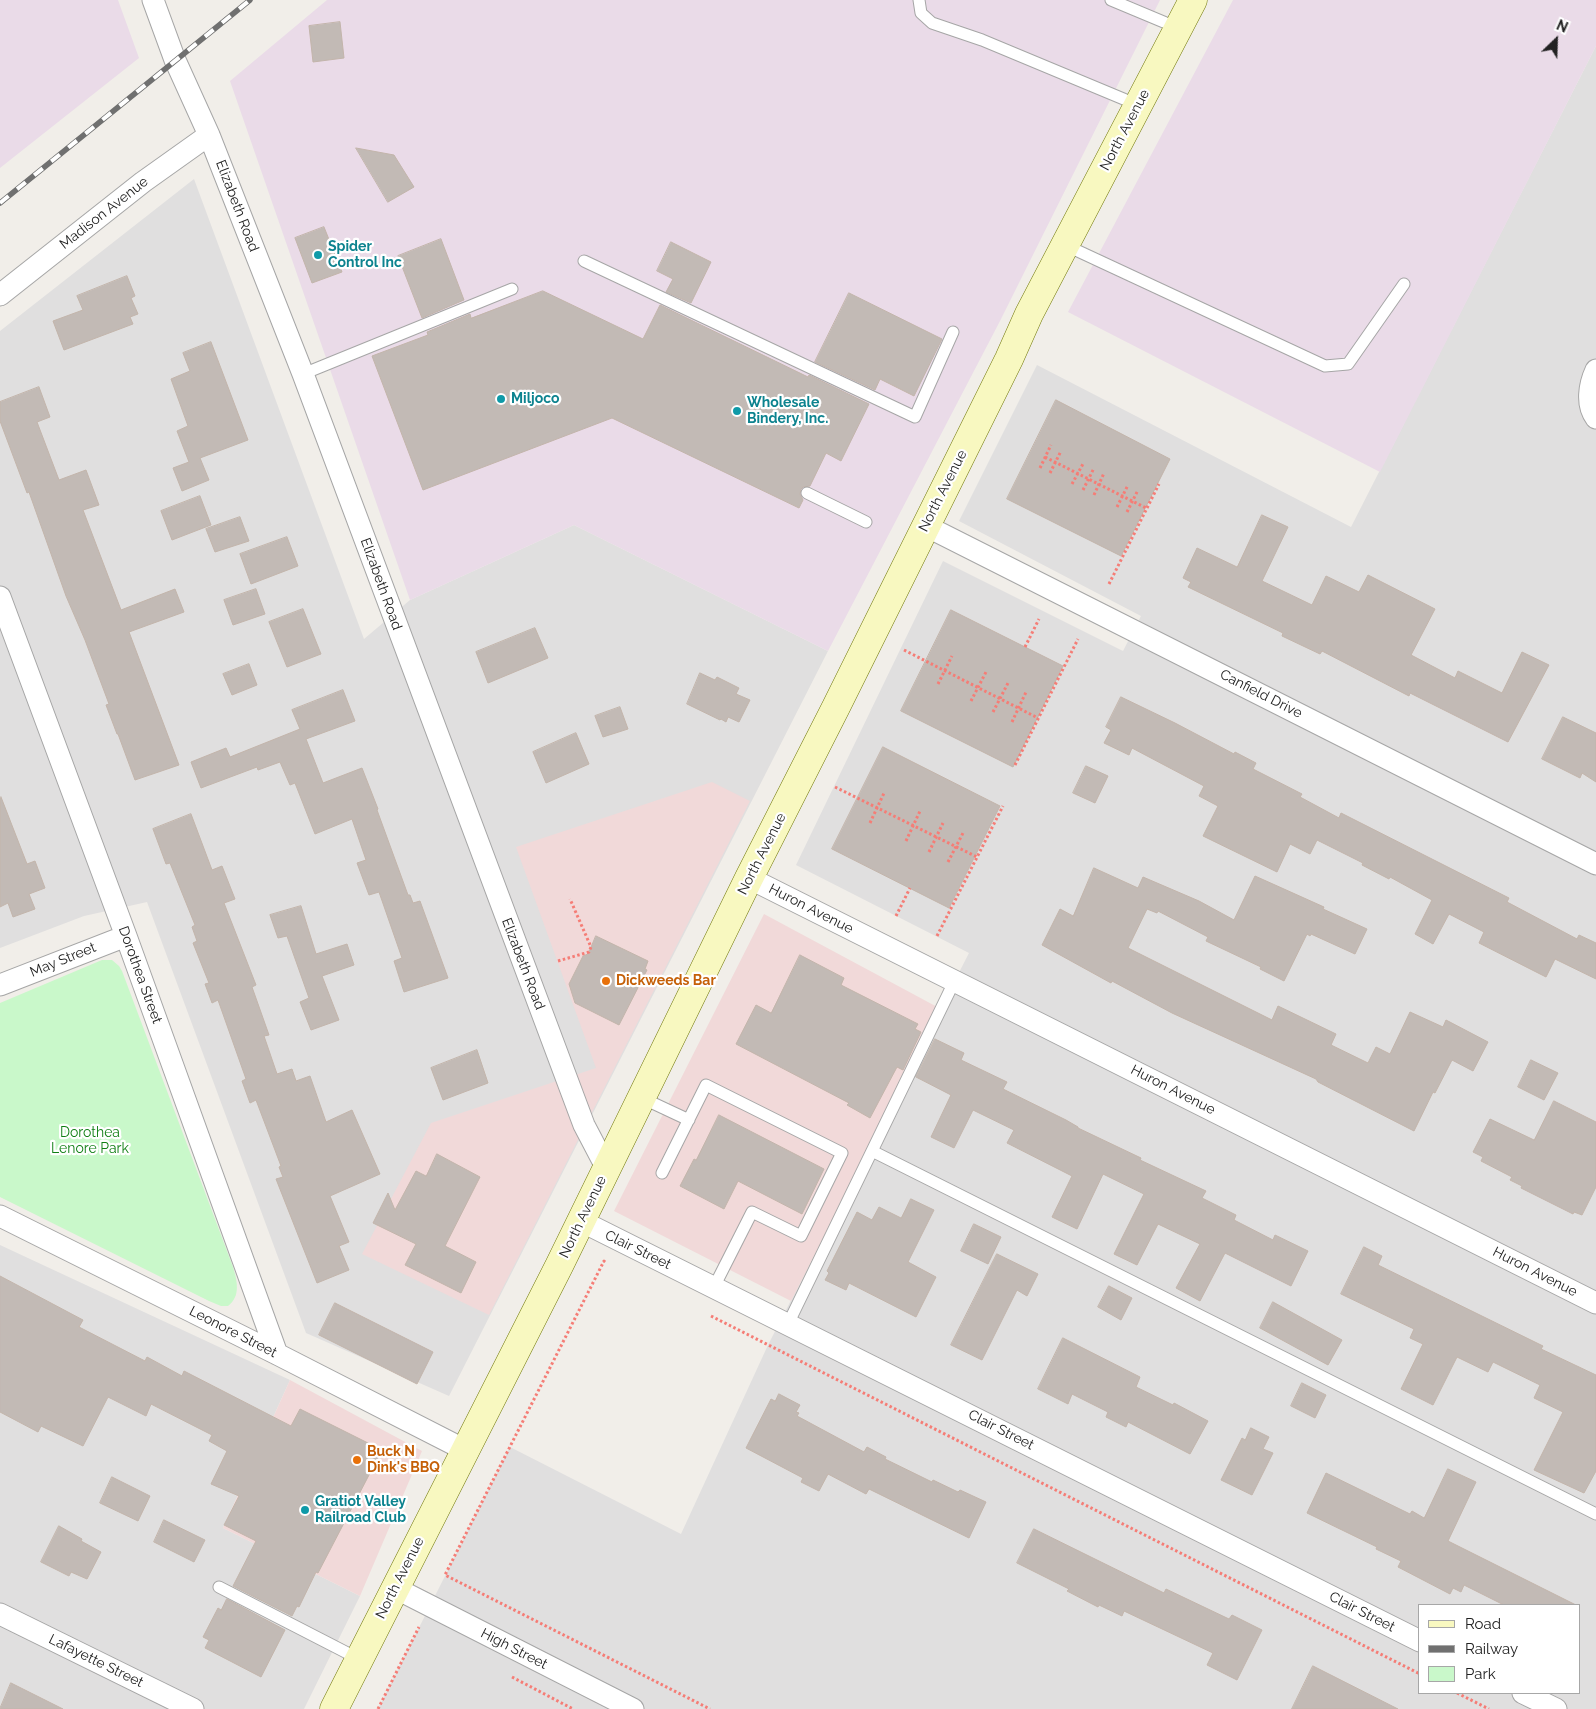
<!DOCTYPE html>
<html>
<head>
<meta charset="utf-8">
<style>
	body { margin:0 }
	#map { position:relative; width:1596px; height:1709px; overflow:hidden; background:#f1eee9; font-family:Raleway,sans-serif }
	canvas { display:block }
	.legend { position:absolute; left:1418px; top:1604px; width:162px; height:90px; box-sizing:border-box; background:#fff; border:1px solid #a7a7a7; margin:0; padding:6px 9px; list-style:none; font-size:15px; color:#222 }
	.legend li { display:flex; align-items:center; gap:10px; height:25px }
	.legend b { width:25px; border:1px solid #a7a7a7 }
	.north { position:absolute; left:1531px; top:15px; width:50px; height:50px; -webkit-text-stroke:4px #fff; paint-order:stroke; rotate:24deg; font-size:14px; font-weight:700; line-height:20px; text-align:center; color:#222 }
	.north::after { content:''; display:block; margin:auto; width:18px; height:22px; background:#222; clip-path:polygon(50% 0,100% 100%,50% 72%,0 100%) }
</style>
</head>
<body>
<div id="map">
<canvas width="1596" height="1709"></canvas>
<ul class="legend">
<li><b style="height:6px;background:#f8f8c0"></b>Road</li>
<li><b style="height:6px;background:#707070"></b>Railway</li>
<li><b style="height:14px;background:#c9f8ca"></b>Park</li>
</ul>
<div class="north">N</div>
</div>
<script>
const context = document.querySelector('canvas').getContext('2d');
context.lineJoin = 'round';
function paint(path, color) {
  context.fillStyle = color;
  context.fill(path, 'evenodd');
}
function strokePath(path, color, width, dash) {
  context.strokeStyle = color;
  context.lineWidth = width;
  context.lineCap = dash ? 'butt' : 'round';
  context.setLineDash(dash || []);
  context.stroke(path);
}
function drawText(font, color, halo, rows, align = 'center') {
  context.font = font + ' Raleway,sans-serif';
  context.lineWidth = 4.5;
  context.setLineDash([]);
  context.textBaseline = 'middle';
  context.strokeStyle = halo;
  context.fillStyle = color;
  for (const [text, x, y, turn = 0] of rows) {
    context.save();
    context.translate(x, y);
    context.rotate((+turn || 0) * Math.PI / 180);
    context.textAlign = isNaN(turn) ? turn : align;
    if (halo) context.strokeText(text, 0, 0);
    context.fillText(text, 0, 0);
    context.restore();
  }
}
paint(new Path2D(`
	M 1596,46 L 1596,1709 L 378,1709 L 510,1447 L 681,1534 L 768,1345 L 969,953 L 796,865 L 943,561 L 1123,651 L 1141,616 L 959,521 L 1037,365 L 1351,527 ZM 1420,1605 L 1580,1605 L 1580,1693 L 1420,1693 Z
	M 194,179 L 364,639 L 410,600 L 574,525 L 828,651 L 449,1396 L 306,1333 L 147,902 L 84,916 L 0,948 L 0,331 Z
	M 0,1245 L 290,1380 L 223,1528 L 360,1596 L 304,1709 L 0,1709 Z`), '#e0dfdf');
paint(new Path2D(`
	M 712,782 L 750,801 L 489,1315 L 362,1254 L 431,1123 L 596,1068 L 516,847 Z
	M 764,914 L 941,1009 L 791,1301 L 614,1211 Z
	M 290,1380 L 422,1451 L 360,1596 L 223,1528 Z`), '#f1d9d9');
paint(new Path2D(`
	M 0,0 L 118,0 L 139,58 L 0,168 Z
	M 327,0 L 1160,0 L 1000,321 L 828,651 L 574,525 L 410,600 L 230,81 Z
	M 1233,0 L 1596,0 L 1596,46 L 1380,472 L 1068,312 Z`), '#eadbe8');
paint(new Path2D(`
	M 102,960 L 112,960 L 119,966 L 122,971 L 233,1267 C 237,1280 241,1296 228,1306 L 221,1306 L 209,1301 L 0,1197 L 0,1003 Z`), '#c9f8ca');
const building = new Path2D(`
	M 340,22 L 344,58 L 313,62 L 309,26 Z
	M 356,148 L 394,155 L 414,187 L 388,202 Z
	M 324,227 L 342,272 L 312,283 L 295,238 Z
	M 441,239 L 464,300 L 422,318 L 398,256 Z
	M 671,242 L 711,262 L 691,303 L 666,292 L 673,279 L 657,271 Z
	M 127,276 L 135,296 L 131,298 L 138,314 L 130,317 L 133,324 L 64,350 L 53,321 L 83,310 L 77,296 Z
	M 543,291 L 643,339 L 660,305 L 808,377 L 809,375 L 869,404 L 841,461 L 826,453 L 810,486 L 803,487 L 801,489 L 800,494 L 803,500 L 799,508 L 612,418 L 423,490 L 372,356 L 428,335 L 427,332 L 470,314 L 471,318 Z
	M 849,293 L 942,339 L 914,396 L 880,379 L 875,390 L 815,362 Z
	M 211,342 L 248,440 L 200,458 L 209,480 L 182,491 L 173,468 L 189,462 L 177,431 L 188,426 L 171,379 L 190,371 L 183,353 Z
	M 39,387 L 50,417 L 37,422 L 59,480 L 86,470 L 99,505 L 83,510 L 121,610 L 175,589 L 184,612 L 129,632 L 179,765 L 135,780 L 118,734 L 117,734 L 106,705 L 109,704 L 85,640 L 66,596 L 29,492 L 27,493 L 0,421 L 0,402 Z
	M 1056,400 L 1170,459 L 1121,556 L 1007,499 Z
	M 200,496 L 211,525 L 172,540 L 161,511 Z
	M 1262,515 L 1288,527 L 1262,581 L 1312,605 L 1326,576 L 1359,592 L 1368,575 L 1435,609 L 1411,655 L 1455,678 L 1458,671 L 1502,693 L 1522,652 L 1549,665 L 1508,742 L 1410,693 L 1409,696 L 1322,651 L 1320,654 L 1282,636 L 1283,633 L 1188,587 L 1191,582 L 1183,578 L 1197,548 L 1237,567 Z
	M 240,517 L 249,541 L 215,552 L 206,529 Z
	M 287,537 L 298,566 L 251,584 L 240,554 Z
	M 256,589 L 265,614 L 233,625 L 224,600 Z
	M 303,609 L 321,654 L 287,667 L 269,622 Z
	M 951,610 L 1063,666 L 1013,767 L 901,711 Z
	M 535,628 L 548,658 L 488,683 L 476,652 Z
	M 249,664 L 257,685 L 232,695 L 223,674 Z
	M 700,673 L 715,680 L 717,677 L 739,688 L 736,694 L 750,700 L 739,722 L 728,717 L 726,722 L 721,719 L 720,720 L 687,704 Z
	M 343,690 L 355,721 L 306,739 L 323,783 L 362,768 L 378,809 L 377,810 L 408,895 L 410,895 L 413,903 L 420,901 L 448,978 L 404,992 L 394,961 L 402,958 L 379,892 L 369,895 L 357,863 L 366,860 L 352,819 L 315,834 L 295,783 L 290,785 L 280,762 L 258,770 L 257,767 L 201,788 L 191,762 L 226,748 L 230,757 L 300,729 L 292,710 Z
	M 1121,697 L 1175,723 L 1234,754 L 1235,752 L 1256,763 L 1253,769 L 1302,794 L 1300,797 L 1339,818 L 1341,813 L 1509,898 L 1507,902 L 1577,939 L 1579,935 L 1596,943 L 1596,979 L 1555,959 L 1546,977 L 1479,943 L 1484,932 L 1449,914 L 1433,944 L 1415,934 L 1432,900 L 1390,877 L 1389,879 L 1362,865 L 1363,863 L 1317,840 L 1310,854 L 1290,844 L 1277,872 L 1203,836 L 1218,806 L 1199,796 L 1204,786 L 1132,748 L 1129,755 L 1104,743 L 1111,730 L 1106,727 Z
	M 620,707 L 628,729 L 603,737 L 595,716 Z
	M 1563,717 L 1596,733 L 1596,782 L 1582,773 L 1580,778 L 1542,759 Z
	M 576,733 L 589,764 L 546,783 L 533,752 Z
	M 883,747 L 1000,806 L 949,908 L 832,849 Z
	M 1086,766 L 1108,776 L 1095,803 L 1073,793 Z
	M 1,797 L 27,864 L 35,861 L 45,888 L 29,894 L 35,909 L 13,917 L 8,903 L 0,907 L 0,798 Z
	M 191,814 L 212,870 L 222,866 L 235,899 L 224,903 L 256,985 L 252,987 L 269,1035 L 264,1036 L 277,1074 L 292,1069 L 296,1081 L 310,1076 L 326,1122 L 352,1110 L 380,1174 L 330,1196 L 349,1242 L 339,1246 L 349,1270 L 317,1283 L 276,1179 L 283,1177 L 279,1167 L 281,1166 L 256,1100 L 250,1103 L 242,1081 L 246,1079 L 218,1000 L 212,1003 L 205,984 L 209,983 L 193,943 L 197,941 L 192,927 L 195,925 L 170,863 L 166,864 L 153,829 Z
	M 1094,868 L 1138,888 L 1143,877 L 1199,901 L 1234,920 L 1255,876 L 1324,907 L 1323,909 L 1367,929 L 1355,954 L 1311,934 L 1310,936 L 1307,934 L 1284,981 L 1260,969 L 1261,967 L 1206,941 L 1208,937 L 1158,911 L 1157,913 L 1147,909 L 1128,948 L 1272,1020 L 1278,1006 L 1336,1034 L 1331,1045 L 1368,1063 L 1376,1047 L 1390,1054 L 1410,1012 L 1443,1027 L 1446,1020 L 1488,1042 L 1473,1071 L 1452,1060 L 1435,1093 L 1433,1092 L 1414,1131 L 1318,1082 L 1316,1079 L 1172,1013 L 1112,981 L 1111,983 L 1042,945 L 1060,909 L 1073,916 Z
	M 301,906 L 316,954 L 347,944 L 354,965 L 322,976 L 339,1020 L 311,1030 L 300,1002 L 309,998 L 287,936 L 278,938 L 270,915 Z
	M 596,936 L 648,961 L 645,969 L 647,970 L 619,1025 L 575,1003 L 569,984 L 583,956 L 588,954 Z
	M 800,955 L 844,978 L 841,985 L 918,1024 L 915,1029 L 921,1032 L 903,1070 L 897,1067 L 870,1118 L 847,1105 L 849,1103 L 736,1044 L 756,1005 L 771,1013 Z
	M 935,1039 L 964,1053 L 961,1060 L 1007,1082 L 1003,1089 L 1066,1120 L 1078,1127 L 1078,1128 L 1141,1158 L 1140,1160 L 1206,1191 L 1202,1198 L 1236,1215 L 1234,1220 L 1273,1240 L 1275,1235 L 1308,1251 L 1291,1286 L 1225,1253 L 1200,1301 L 1176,1288 L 1200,1244 L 1158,1224 L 1137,1265 L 1114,1254 L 1144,1194 L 1103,1174 L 1077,1229 L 1052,1217 L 1072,1176 L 1007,1143 L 1014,1130 L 973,1110 L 954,1148 L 931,1137 L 951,1095 L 916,1077 Z
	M 477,1050 L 488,1083 L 443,1100 L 431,1068 Z
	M 1531,1060 L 1558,1073 L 1544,1100 L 1518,1087 Z
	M 1554,1101 L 1596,1122 L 1596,1187 L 1582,1215 L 1574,1212 L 1573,1214 L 1521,1188 L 1522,1186 L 1510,1180 L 1512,1177 L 1481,1161 L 1483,1157 L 1473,1152 L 1490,1119 L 1534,1140 Z
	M 719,1115 L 824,1169 L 802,1214 L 738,1181 L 724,1209 L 680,1186 L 694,1159 L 696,1160 Z
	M 437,1154 L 480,1177 L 445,1246 L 476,1262 L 461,1293 L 405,1265 L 416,1244 L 373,1223 L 388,1193 L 395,1210 L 416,1171 L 426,1176 Z
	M 911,1199 L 934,1210 L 908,1262 L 936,1277 L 916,1317 L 849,1283 L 846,1290 L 825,1280 L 829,1273 L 827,1271 L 857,1212 L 872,1220 L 879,1207 L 901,1218 Z
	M 974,1224 L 1001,1237 L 988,1264 L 961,1251 Z
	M 1364,1247 L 1382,1256 L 1378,1265 L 1543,1346 L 1541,1349 L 1596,1375 L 1596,1471 L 1584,1493 L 1534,1470 L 1563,1412 L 1534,1398 L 1540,1385 L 1493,1362 L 1488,1372 L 1457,1357 L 1433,1405 L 1401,1389 L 1423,1344 L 1410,1338 L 1414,1329 L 1341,1294 Z
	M 997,1254 L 1038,1274 L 1027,1296 L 1017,1290 L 982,1360 L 951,1345 Z
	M 0,1276 L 83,1320 L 79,1327 L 145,1361 L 147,1357 L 182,1376 L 184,1371 L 291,1426 L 300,1409 L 382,1450 L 318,1573 L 316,1572 L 299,1607 L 297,1606 L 292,1616 L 233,1586 L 256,1541 L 224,1525 L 239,1496 L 211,1484 L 227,1451 L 209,1441 L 212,1435 L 151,1404 L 146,1416 L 108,1397 L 83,1446 L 41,1426 L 38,1432 L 0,1412 Z
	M 1109,1286 L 1132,1298 L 1121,1320 L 1098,1307 Z
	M 1273,1302 L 1342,1340 L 1328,1365 L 1260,1328 Z
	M 335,1303 L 433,1352 L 417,1384 L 319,1335 Z
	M 1063,1338 L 1140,1377 L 1136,1387 L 1173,1405 L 1174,1403 L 1208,1421 L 1190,1454 L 1128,1422 L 1126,1427 L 1106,1417 L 1108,1412 L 1072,1394 L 1068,1404 L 1038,1389 Z
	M 1302,1383 L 1326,1395 L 1315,1418 L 1291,1406 Z
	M 779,1394 L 800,1405 L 796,1412 L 799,1413 L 797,1416 L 864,1452 L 867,1447 L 886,1457 L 885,1459 L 932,1482 L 933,1480 L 958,1492 L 960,1490 L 986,1502 L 969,1538 L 869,1489 L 866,1494 L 828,1474 L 819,1491 L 801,1482 L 803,1478 L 746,1448 L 771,1399 L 775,1401 Z
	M 1251,1428 L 1269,1437 L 1263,1449 L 1273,1453 L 1252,1495 L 1221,1480 L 1242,1438 L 1245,1440 Z
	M 1448,1469 L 1476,1482 L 1448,1541 L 1576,1605 L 1504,1605 L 1464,1585 L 1461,1592 L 1453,1588 L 1450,1594 L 1398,1567 L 1401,1561 L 1376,1549 L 1377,1547 L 1307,1513 L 1326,1473 L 1410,1514 L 1412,1511 L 1424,1518 Z
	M 112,1477 L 150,1496 L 138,1521 L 100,1503 Z
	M 164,1520 L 205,1540 L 194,1562 L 154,1542 Z
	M 59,1526 L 82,1539 L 81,1541 L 101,1552 L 87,1579 L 71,1572 L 69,1576 L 41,1562 Z
	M 1034,1529 L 1164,1593 L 1166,1589 L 1229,1619 L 1232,1615 L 1262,1630 L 1237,1680 L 1207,1665 L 1213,1653 L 1124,1611 L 1122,1616 L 1099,1605 L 1098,1607 L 1067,1591 L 1069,1589 L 1017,1563 Z
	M 227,1599 L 285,1630 L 261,1677 L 205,1648 L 209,1640 L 203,1637 L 218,1608 L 221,1610 Z
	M 1313,1666 L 1398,1709 L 1292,1709 Z
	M 11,1683 L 63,1709 L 0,1709 Z`);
paint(building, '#c2bab5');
strokePath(building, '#c3b5ab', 1);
const service = new Path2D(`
	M 919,0 L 921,13 L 932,23 L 982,40 L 1138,105
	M 1111,0 L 1178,28
	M 1065,245 L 1325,366 L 1348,364 L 1404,284
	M 584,261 L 915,417 L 953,332
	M 303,374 L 512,289
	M 807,493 L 866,522
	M 642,1098 L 689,1120
	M 872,1151 L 1596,1514
	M 662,1173 L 706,1085 L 842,1153 L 801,1236 L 752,1212 L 714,1287
	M 788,1324 L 955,980
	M 219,1587 L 359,1659`);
const minor = new Path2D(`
	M 153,0 L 175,60 L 209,135 L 303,374 L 584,1125 L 607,1169
	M 0,295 L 143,182 L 209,135
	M 1596,370 C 1589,385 1586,405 1596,418
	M 926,526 L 1596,864
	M 0,597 L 126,936 L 277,1354
	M 749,878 L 1596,1303
	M 0,985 L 126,936
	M 0,1216 L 277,1354 L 465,1450
	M 581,1221 L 1420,1641
	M 395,1588 L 633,1709
	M 0,1614 L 193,1709
	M 1523,1693 L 1556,1709`);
const secondary = new Path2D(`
	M 334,1709 L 559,1266 L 749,878 L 836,707 L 1009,359 L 1029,314 L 1193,0`);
strokePath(service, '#a6a6a6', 13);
strokePath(minor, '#a6a6a6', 23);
strokePath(secondary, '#717809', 29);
strokePath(new Path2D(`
	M 1045,457 L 1146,508
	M 1040,468 L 1051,445
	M 1050,473 L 1061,451
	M 1072,484 L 1084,462
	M 1083,490 L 1094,468
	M 1094,495 L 1104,473
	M 1117,507 L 1128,485
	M 1127,512 L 1138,490
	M 1109,584 L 1159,484
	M 1025,647 L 1039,619
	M 904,650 L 1038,718
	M 938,684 L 952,656
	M 971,701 L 986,672
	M 993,712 L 1008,683
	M 1012,722 L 1026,692
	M 1015,765 L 1078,639
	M 835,787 L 977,857
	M 870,823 L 884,793
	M 906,841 L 920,811
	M 929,852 L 943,823
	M 948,862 L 963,833
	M 896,916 L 910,888
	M 937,936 L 1003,806
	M 558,961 L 589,952 L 591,947 L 570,899
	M 605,1262 L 604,1261 L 445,1575 L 710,1709
	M 711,1316 L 1420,1674
	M 512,1677 L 573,1709
	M 1457,1693 L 1489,1709
	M 378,1709 L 419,1627`), '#f57d76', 3, [2.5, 2.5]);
strokePath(service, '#fff', 11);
strokePath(minor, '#fff', 21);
strokePath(secondary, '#f8f8c0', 28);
const rail = new Path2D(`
	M 0,203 L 250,0`);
strokePath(rail, '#707070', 5.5);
strokePath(rail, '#fff', 4, [11]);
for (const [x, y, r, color] of [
	[318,255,5,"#0f9aa8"],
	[501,399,5,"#0f9aa8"],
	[737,411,5,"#0f9aa8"],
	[606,981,5,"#e8710a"],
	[357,1460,5,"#e8710a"],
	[305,1510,5,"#0f9aa8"]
]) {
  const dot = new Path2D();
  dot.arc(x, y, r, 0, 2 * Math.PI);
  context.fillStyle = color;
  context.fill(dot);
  strokePath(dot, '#fff', 2);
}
drawText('14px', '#222', '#fff', [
	["North Avenue",1125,130,-62],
	["Elizabeth Road",237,206,69],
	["Madison Avenue",104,213,-38],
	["North Avenue",943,491,-63],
	["Elizabeth Road",381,584,70],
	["Canfield Drive",1261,694,27],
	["North Avenue",762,854,-63],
	["Huron Avenue",811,909,27],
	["May Street",63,960,-22],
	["Elizabeth Road",523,964,69],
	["Dorothea Street",140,975,70],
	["Huron Avenue",1173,1090,27],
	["North Avenue",583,1217,-64],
	["Clair Street",638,1250,26],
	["Huron Avenue",1535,1272,27],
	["Leonore Street",233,1332,27],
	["Clair Street",1001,1430,27],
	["North Avenue",400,1578,-63],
	["Clair Street",1362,1612,27],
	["High Street",514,1649,27],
	["Lafayette Street",96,1661,26]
]);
drawText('bold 14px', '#0d838f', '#fff', [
	["Spider",328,247],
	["Control Inc",328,263],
	["Miljoco",511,399],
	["Wholesale",747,403],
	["Bindery, Inc.",747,419],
	["Gratiot Valley",315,1502],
	["Railroad Club",315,1518]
], 'left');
drawText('bold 14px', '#c56008', '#fff', [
	["Dickweeds Bar",616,981],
	["Buck N",367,1452],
	["Dink's BBQ",367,1468]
], 'left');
drawText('14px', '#107f14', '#fff', [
	["Dorothea",90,1133],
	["Lenore Park",90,1149]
]);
</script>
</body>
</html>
